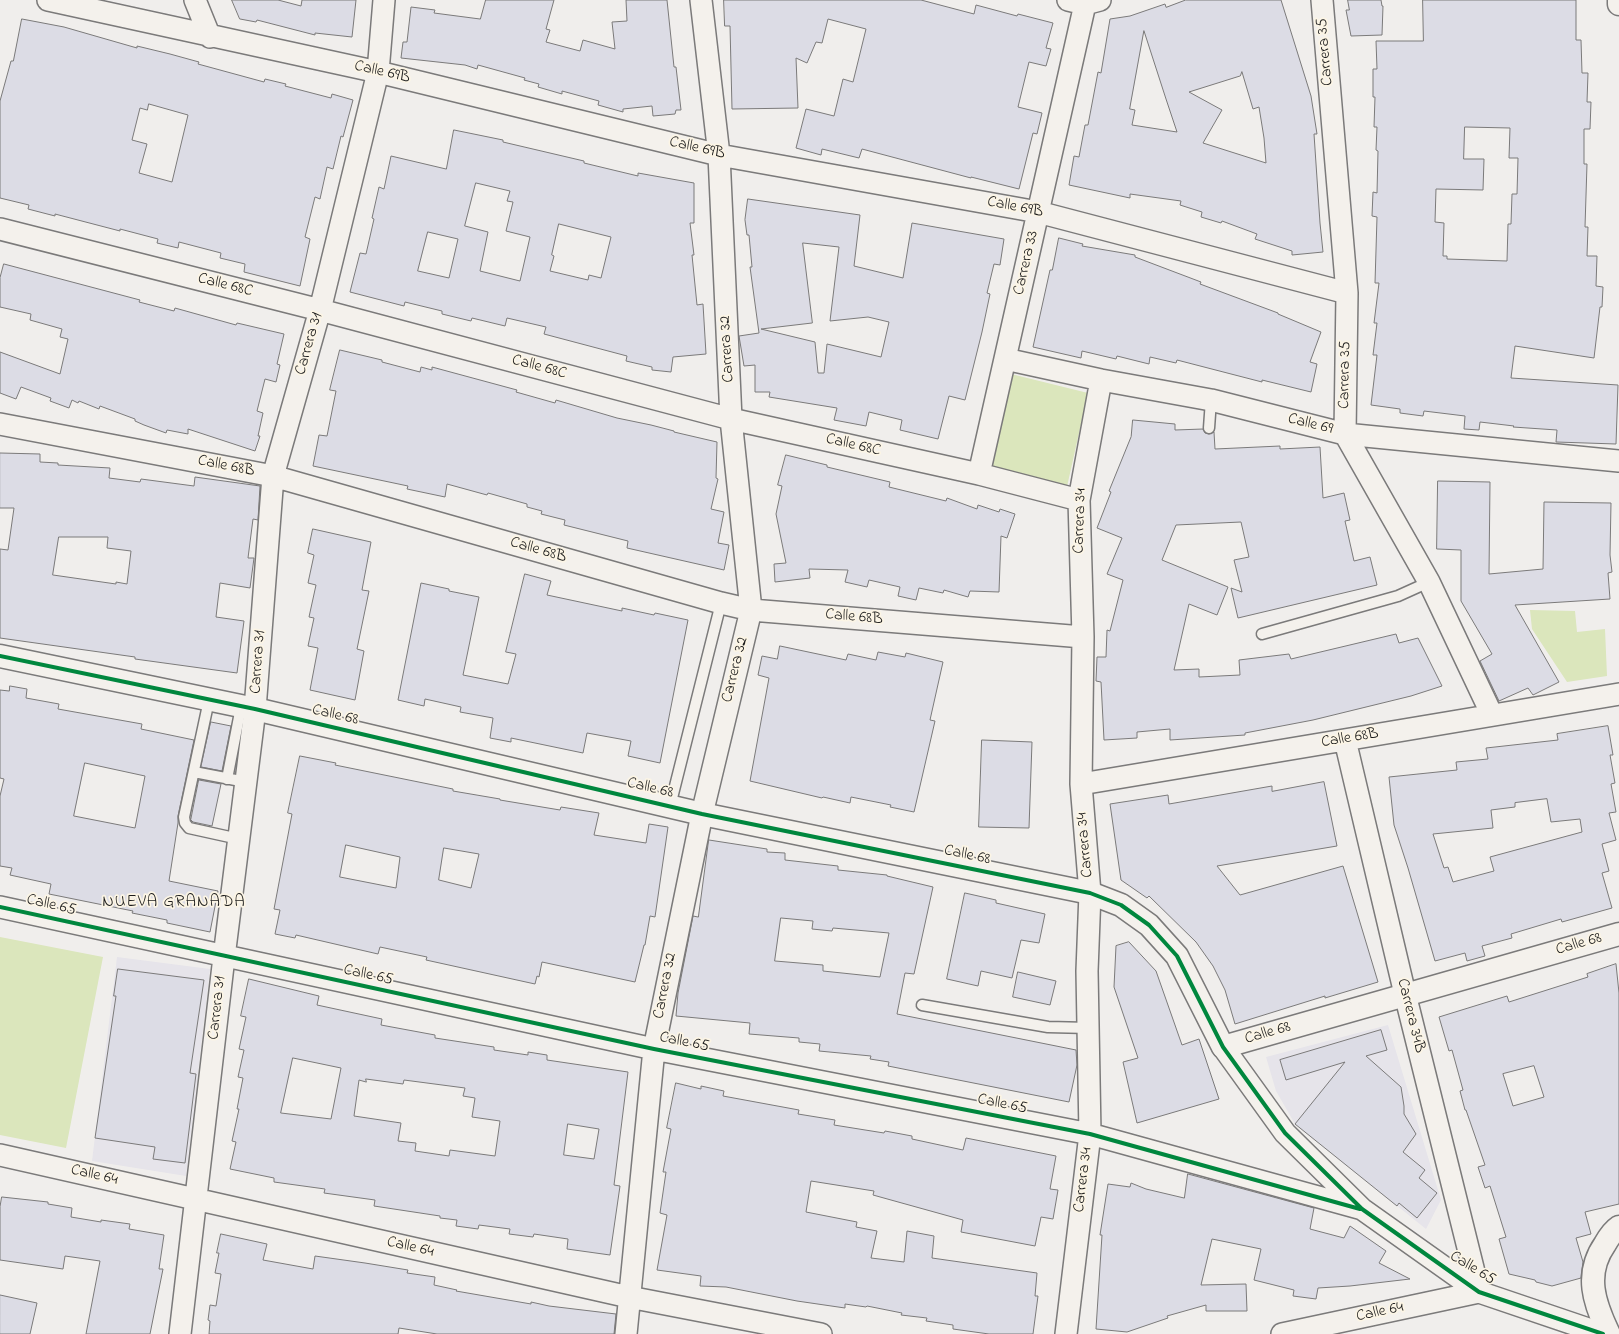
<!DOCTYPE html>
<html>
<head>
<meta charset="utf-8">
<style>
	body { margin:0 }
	canvas { display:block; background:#f0eeec }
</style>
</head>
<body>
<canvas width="1619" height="1334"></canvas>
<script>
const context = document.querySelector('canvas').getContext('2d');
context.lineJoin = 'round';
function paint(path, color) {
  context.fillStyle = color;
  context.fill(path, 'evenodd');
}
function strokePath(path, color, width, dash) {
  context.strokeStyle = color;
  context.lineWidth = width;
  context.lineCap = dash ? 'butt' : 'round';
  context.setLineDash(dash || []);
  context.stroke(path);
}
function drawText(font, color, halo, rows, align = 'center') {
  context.font = font + ' "Indie Flower",sans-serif';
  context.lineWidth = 3.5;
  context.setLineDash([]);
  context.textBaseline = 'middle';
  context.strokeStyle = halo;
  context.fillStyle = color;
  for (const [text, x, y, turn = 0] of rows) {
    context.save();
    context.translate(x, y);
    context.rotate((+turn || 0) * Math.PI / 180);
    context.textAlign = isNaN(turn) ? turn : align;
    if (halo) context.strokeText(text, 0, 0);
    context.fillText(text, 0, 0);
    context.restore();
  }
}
paint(new Path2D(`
	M 117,957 L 210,969 L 186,1176 L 92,1161 Z
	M 1388,1025 L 1441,1200 L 1426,1229 L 1295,1124 L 1276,1091 L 1266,1057 Z`), '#e6e4ea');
paint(new Path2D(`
	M 1007,373 L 1088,393 L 1066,491 L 988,469 Z
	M 1530,610 L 1575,611 L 1577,632 L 1605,629 L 1607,676 L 1567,682 L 1532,629 Z
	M 0,937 L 103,957 L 66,1148 L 0,1135 Z`), '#dbe6bc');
const building = new Path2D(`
	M 232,0 L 278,0 L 301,6 L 302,0 L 356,0 L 352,37 L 315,33 L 315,35 L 257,20 L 256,22 L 240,19 Z
	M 486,0 L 554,0 L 546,29 L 550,30 L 546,42 L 580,51 L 583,40 L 615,49 L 612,22 L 627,21 L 626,0 L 667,0 L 674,67 L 676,67 L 681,110 L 676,110 L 675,114 L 653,116 L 652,106 L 623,109 L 623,112 L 598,105 L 599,101 L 562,91 L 562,94 L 538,87 L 539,84 L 524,80 L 525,78 L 478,65 L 477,69 L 465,65 L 401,58 L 403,42 L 407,42 L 411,7 L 435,10 L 434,13 L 480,19 Z
	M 724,0 L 921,0 L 974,14 L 976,5 L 1017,16 L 1018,14 L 1053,23 L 1046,48 L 1051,49 L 1046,66 L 1029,62 L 1018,107 L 1042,113 L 1037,134 L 1033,133 L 1019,189 L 971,177 L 971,178 L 862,149 L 859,158 L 822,149 L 821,155 L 796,148 L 806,109 L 834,116 L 843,79 L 853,82 L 866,29 L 828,19 L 822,43 L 816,42 L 807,63 L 796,58 L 798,108 L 732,109 L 730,26 L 725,26 Z
	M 1186,0 L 1281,0 L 1311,96 L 1317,134 L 1314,134 L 1320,223 L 1323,252 L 1292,255 L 1292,251 L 1255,239 L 1257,234 L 1222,221 L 1221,223 L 1201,217 L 1202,212 L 1180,205 L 1181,201 L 1130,194 L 1130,198 L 1069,185 L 1074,156 L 1079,157 L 1085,125 L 1088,125 L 1098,72 L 1101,73 L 1110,19 L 1130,16 L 1165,4 L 1166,7 ZM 1144,31 L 1166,99 L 1177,132 L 1132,125 L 1135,110 L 1130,109 ZM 1242,72 L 1253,109 L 1259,107 L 1264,138 L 1266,163 L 1203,143 L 1222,110 L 1189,92 L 1240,76 Z
	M 1348,0 L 1381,0 L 1382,6 L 1383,6 L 1382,35 L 1351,36 L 1346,10 L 1349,10 Z
	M 1423,0 L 1576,0 L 1576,40 L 1581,40 L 1582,73 L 1588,73 L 1587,102 L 1591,102 L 1590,129 L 1584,129 L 1584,164 L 1587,164 L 1585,227 L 1588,227 L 1587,256 L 1597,256 L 1596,286 L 1603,287 L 1602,307 L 1600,307 L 1594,358 L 1515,346 L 1511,378 L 1618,385 L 1616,444 L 1556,442 L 1557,430 L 1513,427 L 1514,426 L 1480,422 L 1479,430 L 1464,429 L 1465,416 L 1424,411 L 1423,416 L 1400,413 L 1400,409 L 1371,405 L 1377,355 L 1373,355 L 1377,323 L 1374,323 L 1379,283 L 1375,283 L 1377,217 L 1372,216 L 1373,192 L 1377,193 L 1378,151 L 1376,150 L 1377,127 L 1374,127 L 1375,97 L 1373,97 L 1373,69 L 1377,69 L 1376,41 L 1423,41 ZM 1465,127 L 1510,128 L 1509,158 L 1518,158 L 1517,194 L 1512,194 L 1511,224 L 1508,224 L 1507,261 L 1447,259 L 1447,256 L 1443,256 L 1444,223 L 1435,222 L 1436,189 L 1483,190 L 1484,159 L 1464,159 Z
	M 22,19 L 64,27 L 137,48 L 137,46 L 170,54 L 199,62 L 198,64 L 264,82 L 265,79 L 286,84 L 285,86 L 331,98 L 332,94 L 353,100 L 343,137 L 341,136 L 333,169 L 327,167 L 320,199 L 315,197 L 305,237 L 310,239 L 300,286 L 244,272 L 245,264 L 220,258 L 221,253 L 179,242 L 178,248 L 157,243 L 158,239 L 120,229 L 120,231 L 55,214 L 55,216 L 28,209 L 29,205 L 0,198 L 0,101 L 11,61 L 13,61 ZM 149,104 L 188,115 L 172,182 L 139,173 L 147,144 L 132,140 L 140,108 L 147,110 Z
	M 454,130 L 503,140 L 503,142 L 584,161 L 584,163 L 638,176 L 638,173 L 694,183 L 694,223 L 690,223 L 694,255 L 692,255 L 697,305 L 703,304 L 706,354 L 673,357 L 671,372 L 652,370 L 652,367 L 626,361 L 627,356 L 544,334 L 546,327 L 507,318 L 505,326 L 472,318 L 471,321 L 442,314 L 442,311 L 405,302 L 404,306 L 350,292 L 360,253 L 366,254 L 374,219 L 372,218 L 379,187 L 384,189 L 391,156 L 446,169 ZM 476,183 L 510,191 L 507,201 L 513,202 L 506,231 L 530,237 L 520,281 L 480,271 L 488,232 L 465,226 ZM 559,224 L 611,237 L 601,278 L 589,275 L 588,280 L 550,271 L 554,256 L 552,255 ZM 428,232 L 458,239 L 449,278 L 418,271 Z
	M 748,199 L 860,215 L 854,266 L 903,278 L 912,223 L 1004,239 L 1000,265 L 994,264 L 987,293 L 990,294 L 982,332 L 965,400 L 949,396 L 938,439 L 900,430 L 902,420 L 869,412 L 866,426 L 834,420 L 837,408 L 769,397 L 770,392 L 755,392 L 755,365 L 744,366 L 739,336 L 759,333 L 750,267 L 752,267 L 749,235 L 747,235 L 745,220 ZM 803,243 L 839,247 L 830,321 L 868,317 L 889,322 L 881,357 L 827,344 L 824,373 L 818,373 L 815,342 L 761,329 L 812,323 Z
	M 1059,238 L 1083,244 L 1082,246 L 1135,255 L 1135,257 L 1201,282 L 1200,284 L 1278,313 L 1278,314 L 1321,332 L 1310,362 L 1317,364 L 1311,392 L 1262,380 L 1262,382 L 1177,360 L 1176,363 L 1150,357 L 1149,364 L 1117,356 L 1116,359 L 1082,351 L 1081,358 L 1033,347 L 1050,270 L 1052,270 Z
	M 4,264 L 140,300 L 139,302 L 174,311 L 175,308 L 236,325 L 237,323 L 284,334 L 277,364 L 280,365 L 276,382 L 265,379 L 257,411 L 263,413 L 258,436 L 260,436 L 255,451 L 188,429 L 188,434 L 167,430 L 166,433 L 144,425 L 135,421 L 135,419 L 100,406 L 99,409 L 79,401 L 78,403 L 72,400 L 69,408 L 50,401 L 51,398 L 21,387 L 16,399 L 0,393 L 0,352 L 60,374 L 68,339 L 60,337 L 62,329 L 30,320 L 31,314 L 0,307 L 0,278 Z
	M 340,350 L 382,360 L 382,362 L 420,372 L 421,367 L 432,370 L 432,367 L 517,390 L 516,392 L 555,403 L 556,400 L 617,418 L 651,425 L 674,431 L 674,432 L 717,442 L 716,478 L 718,479 L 711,509 L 724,512 L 718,543 L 729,545 L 724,570 L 627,548 L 628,541 L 564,525 L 565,520 L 541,514 L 542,511 L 527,507 L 527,504 L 488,493 L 487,495 L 447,484 L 445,497 L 407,489 L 408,486 L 313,466 L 319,435 L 327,436 L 336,391 L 330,390 Z
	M 1133,420 L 1175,424 L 1175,430 L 1203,429 L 1205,433 L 1209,434 L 1214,432 L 1215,449 L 1280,446 L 1280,449 L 1320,447 L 1323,498 L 1344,493 L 1350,520 L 1345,521 L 1354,561 L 1370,557 L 1377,585 L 1238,618 L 1231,588 L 1242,592 L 1234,560 L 1249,557 L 1241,522 L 1176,525 L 1162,560 L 1228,587 L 1217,615 L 1189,604 L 1174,670 L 1199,669 L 1199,677 L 1240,675 L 1239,660 L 1289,654 L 1291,659 L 1396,634 L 1399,643 L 1418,638 L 1442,686 L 1411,696 L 1313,720 L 1245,733 L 1245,735 L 1170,740 L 1170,729 L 1137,732 L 1137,738 L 1104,740 L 1101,682 L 1096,681 L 1097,657 L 1106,657 L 1107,630 L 1110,631 L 1123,580 L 1107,574 L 1122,538 L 1097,528 L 1111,492 L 1109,491 L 1131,437 Z
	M 0,453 L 40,454 L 40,462 L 58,463 L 58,465 L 110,468 L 109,478 L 140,482 L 141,479 L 194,486 L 195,477 L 260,486 L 258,520 L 253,519 L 248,558 L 254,558 L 250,588 L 220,583 L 216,617 L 244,621 L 237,673 L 135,659 L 135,657 L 0,638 L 0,549 L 8,550 L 14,508 L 0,508 ZM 59,537 L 108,537 L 107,548 L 131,551 L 127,584 L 116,582 L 116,584 L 53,575 Z
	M 786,455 L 827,465 L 827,467 L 890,482 L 889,487 L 946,501 L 947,498 L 977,509 L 978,505 L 999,512 L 1000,509 L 1015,514 L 1007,538 L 1001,536 L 999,592 L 970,591 L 968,597 L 944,590 L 943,593 L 919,588 L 916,600 L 898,596 L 900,587 L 869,580 L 867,587 L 845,582 L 848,570 L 809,569 L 810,578 L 775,582 L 774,564 L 786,563 L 776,514 L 782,486 L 778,485 Z
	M 1438,481 L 1490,482 L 1489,574 L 1543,569 L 1544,502 L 1611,503 L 1610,555 L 1612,572 L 1608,573 L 1610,599 L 1515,605 L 1559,682 L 1533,695 L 1528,688 L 1499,701 L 1480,661 L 1492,654 L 1461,601 L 1461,550 L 1437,549 Z
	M 313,529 L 371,542 L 362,590 L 369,591 L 357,649 L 364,651 L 355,700 L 310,690 L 318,648 L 308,646 L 314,618 L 309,617 L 316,585 L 308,583 L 314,555 L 308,553 Z
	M 525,574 L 551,581 L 547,595 L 622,611 L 622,608 L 654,615 L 655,613 L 688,620 L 660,763 L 628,756 L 631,741 L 587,733 L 583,753 L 511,738 L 511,742 L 490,738 L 493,718 L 460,712 L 461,707 L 425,699 L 424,706 L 398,700 L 421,583 L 449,589 L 449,591 L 479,597 L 463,675 L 508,684 L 516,654 L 506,652 Z
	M 780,646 L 846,660 L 848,654 L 876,660 L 878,652 L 905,657 L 906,653 L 943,662 L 930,720 L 935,721 L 914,812 L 890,807 L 891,805 L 851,797 L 850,803 L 823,797 L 822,798 L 750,781 L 769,678 L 758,675 L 762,656 L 777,659 Z
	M 10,686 L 27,689 L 26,698 L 59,704 L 58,709 L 142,724 L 141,729 L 194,740 L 178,816 L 178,823 L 169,881 L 218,891 L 210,932 L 167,923 L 167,920 L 132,913 L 133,911 L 49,894 L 51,884 L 10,875 L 12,868 L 0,866 L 0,796 L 4,779 L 0,778 L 0,690 L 9,691 ZM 85,763 L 145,776 L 135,828 L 74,816 Z
	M 211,722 L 231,726 L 222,771 L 201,767 Z
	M 1608,726 L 1613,755 L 1610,755 L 1615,783 L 1611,784 L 1616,812 L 1609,813 L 1616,840 L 1602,844 L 1609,871 L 1602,873 L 1612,908 L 1562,922 L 1561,919 L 1511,934 L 1512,938 L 1482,946 L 1485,956 L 1467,961 L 1465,953 L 1435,961 L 1408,868 L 1394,825 L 1389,777 L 1457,770 L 1456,762 L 1488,759 L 1486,748 L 1558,740 L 1557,734 ZM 1547,799 L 1551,822 L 1580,819 L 1582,832 L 1490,857 L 1494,871 L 1453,882 L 1448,867 L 1444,868 L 1433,834 L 1493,828 L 1491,810 L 1515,807 L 1515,803 Z
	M 982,740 L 1032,742 L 1029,828 L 979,827 Z
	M 300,756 L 336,763 L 335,765 L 453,789 L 453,791 L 500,799 L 500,800 L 560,810 L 561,807 L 599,813 L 594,835 L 646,843 L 649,824 L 668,827 L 655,917 L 650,916 L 645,945 L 644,945 L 635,982 L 542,962 L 539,977 L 537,976 L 535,984 L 426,960 L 427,957 L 380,947 L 378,954 L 296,935 L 295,938 L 275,934 L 280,910 L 274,909 L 292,814 L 288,813 ZM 346,845 L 400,857 L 396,888 L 340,877 ZM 444,848 L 479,854 L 471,888 L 439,880 Z
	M 199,780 L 221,784 L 212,826 L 193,822 L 191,820 Z
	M 1324,782 L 1337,846 L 1217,866 L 1240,895 L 1343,866 L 1378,982 L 1325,998 L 1325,996 L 1235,1024 L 1225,990 L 1213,966 L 1196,942 L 1149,896 L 1147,898 L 1121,880 L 1110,804 L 1168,795 L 1169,804 L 1272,786 L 1272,791 Z
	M 709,840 L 767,849 L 767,852 L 785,853 L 785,860 L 838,866 L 838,870 L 887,875 L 887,876 L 933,887 L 914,974 L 905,973 L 897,1014 L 1076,1050 L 1077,1065 L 1069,1102 L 888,1066 L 889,1062 L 870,1059 L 871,1056 L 819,1051 L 820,1044 L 799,1042 L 799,1038 L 749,1034 L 750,1023 L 676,1016 L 678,993 L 693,916 L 698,917 ZM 781,918 L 813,921 L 812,929 L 832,931 L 833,928 L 889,933 L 880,977 L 823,971 L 823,965 L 775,961 Z
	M 965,893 L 996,900 L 996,903 L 1045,914 L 1039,943 L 1021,940 L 1012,978 L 981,971 L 978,986 L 947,979 Z
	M 1129,942 L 1156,971 L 1182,1045 L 1199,1039 L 1219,1099 L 1137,1123 L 1123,1062 L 1138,1058 L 1114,987 L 1116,946 Z
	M 1616,964 L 1619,993 L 1619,1204 L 1585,1212 L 1591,1234 L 1576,1238 L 1583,1262 L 1581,1278 L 1552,1286 L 1536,1282 L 1535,1280 L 1509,1274 L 1499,1239 L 1506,1237 L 1490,1186 L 1485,1188 L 1478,1167 L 1485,1165 L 1466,1110 L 1465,1110 L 1460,1091 L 1463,1090 L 1452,1050 L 1449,1051 L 1439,1017 L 1507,996 L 1509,1002 L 1588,977 L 1587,974 ZM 1534,1066 L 1544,1097 L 1513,1106 L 1503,1074 Z
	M 118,969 L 204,980 L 190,1073 L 196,1074 L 185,1163 L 153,1159 L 155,1147 L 95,1138 L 116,996 L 114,996 Z
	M 1018,972 L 1056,981 L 1050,1005 L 1013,997 Z
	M 249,979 L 319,996 L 317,1005 L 382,1019 L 381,1025 L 435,1035 L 435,1038 L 494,1047 L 494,1050 L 528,1055 L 528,1052 L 547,1055 L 547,1060 L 628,1072 L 614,1185 L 620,1186 L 610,1255 L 567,1249 L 568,1239 L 534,1234 L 533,1237 L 509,1234 L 510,1229 L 479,1225 L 478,1229 L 456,1226 L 457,1220 L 440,1218 L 440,1216 L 374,1206 L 375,1200 L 324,1193 L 325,1189 L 274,1182 L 274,1178 L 230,1169 L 236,1142 L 232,1141 L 239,1109 L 237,1109 L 243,1078 L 238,1077 L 244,1050 L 239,1049 L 246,1017 L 241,1016 ZM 293,1058 L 341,1068 L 331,1119 L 281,1113 ZM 366,1079 L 403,1084 L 404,1080 L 465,1088 L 463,1096 L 475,1098 L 472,1117 L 500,1121 L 495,1156 L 450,1150 L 449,1156 L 415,1151 L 416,1143 L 398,1141 L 401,1123 L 354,1116 L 359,1080 L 366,1082 ZM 568,1124 L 599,1129 L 594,1159 L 564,1155 Z
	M 1381,1030 L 1387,1050 L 1366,1056 L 1401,1087 L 1404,1106 L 1404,1114 L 1416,1134 L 1403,1152 L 1425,1170 L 1419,1178 L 1437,1193 L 1417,1218 L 1399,1203 L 1397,1206 L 1295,1124 L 1345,1062 L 1286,1080 L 1280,1060 Z
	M 676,1083 L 701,1089 L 701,1086 L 724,1091 L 723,1096 L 799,1110 L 798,1114 L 835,1120 L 834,1125 L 884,1133 L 885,1131 L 912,1136 L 912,1139 L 963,1150 L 966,1138 L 1056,1156 L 1050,1189 L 1058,1190 L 1053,1219 L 1041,1217 L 1035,1246 L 961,1232 L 963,1220 L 873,1195 L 874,1191 L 811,1181 L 806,1212 L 857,1222 L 856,1227 L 877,1231 L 871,1258 L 904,1262 L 907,1231 L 934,1236 L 932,1258 L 1037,1273 L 1035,1296 L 1038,1296 L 1033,1334 L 989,1334 L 953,1329 L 953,1325 L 926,1321 L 927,1318 L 901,1315 L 902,1313 L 867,1306 L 866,1307 L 845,1304 L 845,1308 L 797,1301 L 726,1287 L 700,1286 L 701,1276 L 657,1270 L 667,1215 L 660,1213 L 666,1172 L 663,1172 L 671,1129 L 667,1128 Z
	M 1188,1174 L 1314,1208 L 1310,1229 L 1344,1238 L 1350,1226 L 1386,1251 L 1379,1263 L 1410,1279 L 1350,1286 L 1318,1288 L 1316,1299 L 1293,1296 L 1294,1290 L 1254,1280 L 1261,1249 L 1212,1239 L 1201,1285 L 1246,1284 L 1247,1311 L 1206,1311 L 1206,1305 L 1167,1316 L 1168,1318 L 1127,1332 L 1096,1329 L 1102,1235 L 1100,1235 L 1108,1184 L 1130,1187 L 1131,1183 L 1146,1189 L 1184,1198 Z
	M 2,1197 L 48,1202 L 48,1204 L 72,1208 L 71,1217 L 101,1222 L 101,1220 L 130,1224 L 129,1229 L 164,1235 L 159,1269 L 163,1269 L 150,1334 L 86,1334 L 100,1261 L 65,1256 L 63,1269 L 0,1260 L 0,1207 Z
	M 221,1234 L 267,1244 L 263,1260 L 313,1269 L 315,1256 L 365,1263 L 408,1270 L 407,1273 L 435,1277 L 434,1285 L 457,1290 L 456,1291 L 531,1304 L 531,1302 L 549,1306 L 616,1314 L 614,1334 L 437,1334 L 399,1328 L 398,1334 L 209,1334 L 210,1321 L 208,1320 L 210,1305 L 216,1306 L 221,1274 L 215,1273 L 219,1253 L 217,1253 Z
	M 0,1295 L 37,1303 L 30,1334 L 0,1334 Z`);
paint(building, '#dcdce5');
strokePath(building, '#7b7a7a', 1);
const service = new Path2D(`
	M 1209,428 L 1211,400
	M 1262,634 L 1398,596 L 1429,582
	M 209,700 L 184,817 L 185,823 L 189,828 L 239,839
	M 194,772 L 246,782
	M 227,779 L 241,707
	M 670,806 L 721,603
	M 922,1005 L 1048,1027 L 1089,1028`);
const minor = new Path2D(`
	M 48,0 L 378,72 L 719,155 L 1038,212 L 1347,293
	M 195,0 L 210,37
	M 1068,0 L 1085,4 L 1100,0
	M 1322,0 L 1347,293 L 1345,434 L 1429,582 L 1492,715
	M 0,229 L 320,310 L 731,419 L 979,474 L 1079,500
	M 1005,359 L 1101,380 L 1211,400 L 1345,434 L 1619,461
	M 0,424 L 273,476 L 721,603 L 751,610 L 1083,637
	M 979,474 L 1085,4
	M 1081,784 L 1619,694
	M 0,907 L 654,1049 L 1090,1134 L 1362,1209
	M 1223,1047 L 1285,1133 L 1362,1209 L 1479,1292 L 1603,1334
	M 0,1155 L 629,1297 L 821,1334
	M 180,1334 L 224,957 L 255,709 L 273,476 L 320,310 L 378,72 L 384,0
	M 626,1334 L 654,1049 L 702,814 L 751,610 L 731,419 L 719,155 L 701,0
	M 1066,1334 L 1090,1134 L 1087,971 L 1090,893 L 1081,784 L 1083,637 L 1079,500 L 1101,380
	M 1282,1334 L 1479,1292 L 1405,994 L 1345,740`);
const tertiary = new Path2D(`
	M 0,656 L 255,709 L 702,814 L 1090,893 L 1121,905 L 1149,925 L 1177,956 L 1223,1047 L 1619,934`);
const secondary = new Path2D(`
	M 1619,0 L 1619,4
	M 1609,1334 C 1594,1303 1584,1274 1605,1244 C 1609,1237 1613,1231 1619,1227`);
strokePath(service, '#7b7a7a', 13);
strokePath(minor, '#7b7a7a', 24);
strokePath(tertiary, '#7b7a7a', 25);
strokePath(secondary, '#7b7a7a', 25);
strokePath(service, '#f4f1ec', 10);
strokePath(minor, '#f4f1ec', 21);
strokePath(tertiary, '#f4f1ec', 22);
strokePath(secondary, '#f4f1ec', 22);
strokePath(new Path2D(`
	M 0,656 L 255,709 L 702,814 L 1090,893 L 1121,905 L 1149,925 L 1177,956 L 1223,1047 L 1285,1133 L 1362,1209 L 1479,1292 L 1603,1334
	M 0,907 L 654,1049 L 1090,1134 L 1360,1209`), '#00873e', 4);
drawText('16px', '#1c1c1c', '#fcf5e5', [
	["Carrera 35",1326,52,-95],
	["Calle 69B",382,73,13],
	["Calle 69B",697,149,13],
	["Calle 69B",1015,208,11],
	["Carrera 33",1027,263,-77],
	["Calle 68C",225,286,14],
	["Carrera 31",310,344,-74],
	["Carrera 32",728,349,-93],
	["Calle 68C",539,368,15],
	["Carrera 35",1346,375,-89],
	["Calle 69",1310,425,14],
	["Calle 68C",853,446,13],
	["Calle 68B",226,467,11],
	["Carrera 34",1081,521,-88],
	["Calle 68B",538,551,16],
	["Calle 68B",854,618,5],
	["Carrera 31",259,662,-86],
	["Carrera 32",736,670,-76],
	["Calle 68",335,716,13],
	["Calle 68B",1350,739,-9],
	["Calle 68",650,789,13],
	["Carrera 34",1086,845,-95],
	["Calle 68",967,856,12],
	["Calle 65",51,906,13],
	["Calle 68",1579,945,-16],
	["Calle 65",368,976,12],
	["Carrera 32",666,986,-79],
	["Carrera 31",218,1008,-84],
	["Carrera 34B",1410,1016,76],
	["Calle 68",1268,1034,-16],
	["Calle 65",684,1043,11],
	["Calle 65",1002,1105,11],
	["Calle 64",94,1176,13],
	["Carrera 34",1084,1180,-83],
	["Calle 64",410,1248,13],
	["Calle 65",1472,1269,31],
	["Calle 64",1380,1313,-12]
]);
context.letterSpacing = '1px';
drawText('17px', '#1c1c1c', '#fcf5e5', [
	["NUEVA GRANADA",174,903]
]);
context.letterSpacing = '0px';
</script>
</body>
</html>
